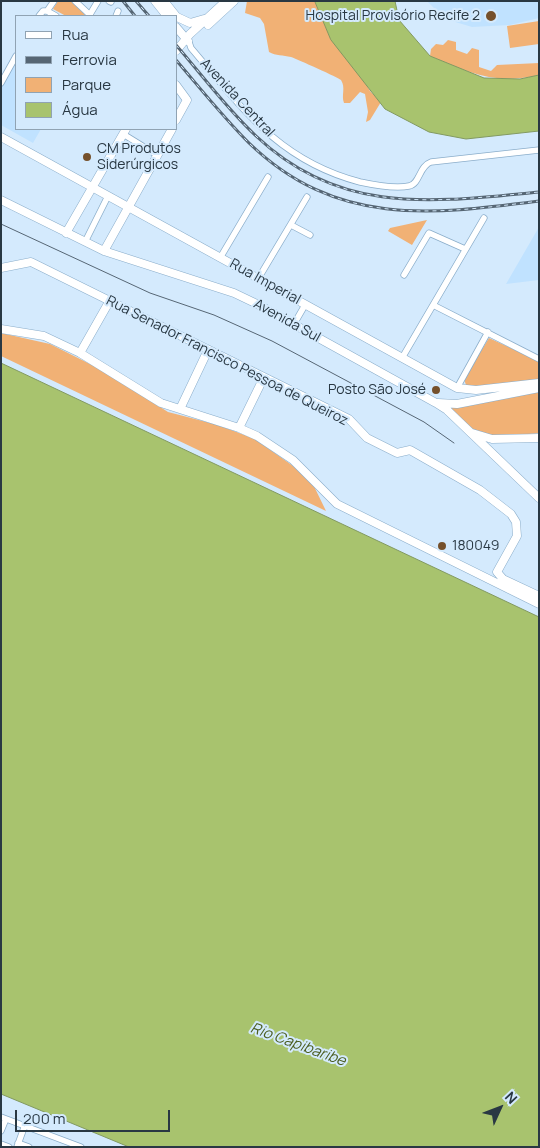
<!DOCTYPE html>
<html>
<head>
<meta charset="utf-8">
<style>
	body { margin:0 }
	#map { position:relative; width:540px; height:1148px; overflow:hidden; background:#d4eafd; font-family:Manrope,sans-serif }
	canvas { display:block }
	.frame { position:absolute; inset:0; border:2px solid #293843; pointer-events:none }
	.legend { position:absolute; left:15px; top:15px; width:162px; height:115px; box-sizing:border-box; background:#d4eafd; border:1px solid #90a3b3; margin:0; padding:6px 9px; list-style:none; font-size:15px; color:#293843 }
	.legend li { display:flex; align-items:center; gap:10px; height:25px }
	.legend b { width:25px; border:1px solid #90a3b3 }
	.north { position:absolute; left:475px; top:1083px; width:50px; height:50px; -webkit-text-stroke:4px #d4eafd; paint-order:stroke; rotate:47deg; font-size:14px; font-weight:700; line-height:20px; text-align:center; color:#293843 }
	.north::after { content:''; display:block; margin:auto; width:18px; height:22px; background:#293843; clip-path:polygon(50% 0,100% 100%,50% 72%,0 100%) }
	.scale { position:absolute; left:15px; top:1110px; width:155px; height:22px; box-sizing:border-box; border:2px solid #293843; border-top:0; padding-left:6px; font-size:15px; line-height:18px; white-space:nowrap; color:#293843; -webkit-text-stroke:4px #d4eafd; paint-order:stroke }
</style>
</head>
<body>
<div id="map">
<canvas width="540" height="1148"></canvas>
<div class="frame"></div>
<ul class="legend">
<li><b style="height:6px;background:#fff"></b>Rua</li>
<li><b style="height:6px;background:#566674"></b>Ferrovia</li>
<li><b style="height:14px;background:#f1b175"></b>Parque</li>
<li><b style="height:14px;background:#a8c36e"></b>Água</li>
</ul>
<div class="north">N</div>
<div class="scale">200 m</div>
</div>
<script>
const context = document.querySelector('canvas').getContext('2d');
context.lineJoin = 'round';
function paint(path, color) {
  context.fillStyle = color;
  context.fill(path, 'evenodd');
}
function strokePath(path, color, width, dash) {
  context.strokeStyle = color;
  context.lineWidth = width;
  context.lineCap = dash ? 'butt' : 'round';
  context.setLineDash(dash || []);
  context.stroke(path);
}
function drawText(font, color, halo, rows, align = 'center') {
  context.font = font + ' Manrope,sans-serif';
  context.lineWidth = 4;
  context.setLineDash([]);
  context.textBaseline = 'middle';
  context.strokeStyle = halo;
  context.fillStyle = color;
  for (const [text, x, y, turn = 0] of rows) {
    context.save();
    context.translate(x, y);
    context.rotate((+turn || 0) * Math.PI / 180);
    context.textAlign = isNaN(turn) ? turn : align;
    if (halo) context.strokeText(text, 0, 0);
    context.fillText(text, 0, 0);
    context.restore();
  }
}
paint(new Path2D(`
	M 427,1 L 539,1 L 539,18 L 510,25 L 472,27 L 452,21 L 439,13 Z
	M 16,61 L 16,129 L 41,129 L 33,143 L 1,125 L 1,88 Z
	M 539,227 L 539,280 L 506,284 Z`), '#c0e2ff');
paint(new Path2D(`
	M 58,1 L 72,1 L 85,15 L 66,16 L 53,9 Z
	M 247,1 L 321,1 L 370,91 L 381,102 L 370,120 L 366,122 L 368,112 L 365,94 L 360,92 L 350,103 L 344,103 C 341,95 346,88 341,80 C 339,78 297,59 291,57 C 283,55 276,56 269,52 L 264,24 L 260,18 L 245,13 Z
	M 539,21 L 539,44 L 510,48 L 507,26 Z
	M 448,40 L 456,42 L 456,50 L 467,54 L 472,48 L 479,50 L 479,67 L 491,71 L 497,65 L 539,63 L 539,75 C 496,85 468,73 430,56 L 431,49 L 436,44 L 443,45 Z
	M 427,220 L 412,245 L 388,231 L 390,228 Z
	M 1,333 L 50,344 L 102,370 L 168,412 L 218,425 L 255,439 L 310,478 L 326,511 L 1,356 Z
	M 489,338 L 539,361 L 539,380 L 475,387 L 466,385 L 464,379 Z
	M 539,392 L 539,433 C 519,435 489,440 471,428 C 464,423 457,414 451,408 L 509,395 Z`), '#f1b175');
const water = new Path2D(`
	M 315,1 L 395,1 L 399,20 L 430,56 L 484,78 L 520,79 L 539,75 L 539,131 L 466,139 L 429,132 L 385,109 L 331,40 Z
	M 1,363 L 539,617 L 539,1147 L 129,1147 L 1,1094 Z`);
paint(water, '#a8c36e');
strokePath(water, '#829961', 1);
const street = new Path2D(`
	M 75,1 L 90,15
	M 109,1 L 111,2
	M 47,11 L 56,16
	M 39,16 L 43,11 L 47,11 L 54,1
	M 89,16 L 98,1
	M 116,16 L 118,11
	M 189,42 L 191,48 C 242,108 279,161 360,182 C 374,185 395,189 409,186 C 420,184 419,166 431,162 L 539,150
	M 1,83 L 16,56
	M 123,134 L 157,155
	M 291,225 L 310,235
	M 85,242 L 108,196
	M 220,258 L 268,177
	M 404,275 L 429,233 L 465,249
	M 258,279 L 307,197
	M 433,305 L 539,359
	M 294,324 L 305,305
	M 402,358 L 484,218
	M 457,388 L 488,332
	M 1,1117 L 81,1147
	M 1,1131 L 6,1119
	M 18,1143 L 29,1147
	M 1,1144 L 9,1147
	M 17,1147 L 25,1125`);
const secondary = new Path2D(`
	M 155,1 L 167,16
	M 164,1 L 176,16
	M 177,17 L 190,23 L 204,19
	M 208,25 L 234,1
	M 176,27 L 188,41
	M 176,51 L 190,34 L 226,1
	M 176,85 L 187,100 L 176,120
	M 1,137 L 457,388 L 476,390 L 539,383
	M 1,200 L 104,251 L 234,293 L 257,304 L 436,403 L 447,410 L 539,498
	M 66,233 L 126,129
	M 104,251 L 172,129
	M 1,268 L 31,262 L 349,419 L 367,438 L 397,453 L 410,450 L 480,490 L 511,514 L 516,522 L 517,536 L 497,572 L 503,579 L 539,596
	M 1,329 L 44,336 L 80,353 L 161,403 L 239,428 L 257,436 L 293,460 L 337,504 L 539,604
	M 80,353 L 109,302
	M 438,403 L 457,404 L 539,388
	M 180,409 L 208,350
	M 239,428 L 264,377
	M 472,433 L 492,439 L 539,438`);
strokePath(street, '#8aadca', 7);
strokePath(secondary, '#8aadca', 9);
strokePath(street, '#fff', 5.5);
strokePath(secondary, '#fff', 8);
strokePath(new Path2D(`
	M 1,224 L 150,293 L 214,315 L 272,341 L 424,422 L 454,443`), '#566674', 1);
const rail = new Path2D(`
	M 123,1 L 135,16
	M 136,1 L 149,16
	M 176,45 C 202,75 227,109 256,136 C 341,216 433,202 539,192
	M 176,60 C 200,88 223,117 249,143 C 336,227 430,215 539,201`);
strokePath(rail, '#566674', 3);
strokePath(rail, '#d4eafd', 1, [4]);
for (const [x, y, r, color] of [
	[491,16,6,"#75502b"],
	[87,157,5,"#75502b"],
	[436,390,5,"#75502b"],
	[442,546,5,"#75502b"]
]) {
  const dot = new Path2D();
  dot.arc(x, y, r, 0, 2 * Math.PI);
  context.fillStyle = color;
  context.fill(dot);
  strokePath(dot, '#d4eafd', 2);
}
drawText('14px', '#293843', '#d4eafd', [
	["Hospital Provisório Recife 2",480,16],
	["CM Produtos",97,149,"left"],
	["Siderúrgicos",97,165,"left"],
	["Posto São José",426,390],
	["180049",452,546,"left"]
], 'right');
drawText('14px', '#293843', '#d4eafd', [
	["Avenida Central",237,98,47],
	["Rua Imperial",265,282,29],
	["Avenida Sul",287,321,29],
	["Rua Senador Francisco Pessoa de Queiroz",227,361,27]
]);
drawText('italic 15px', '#4c5e21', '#d4eafd', [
	["Rio Capibaribe",298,1045,20]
]);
</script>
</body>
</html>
